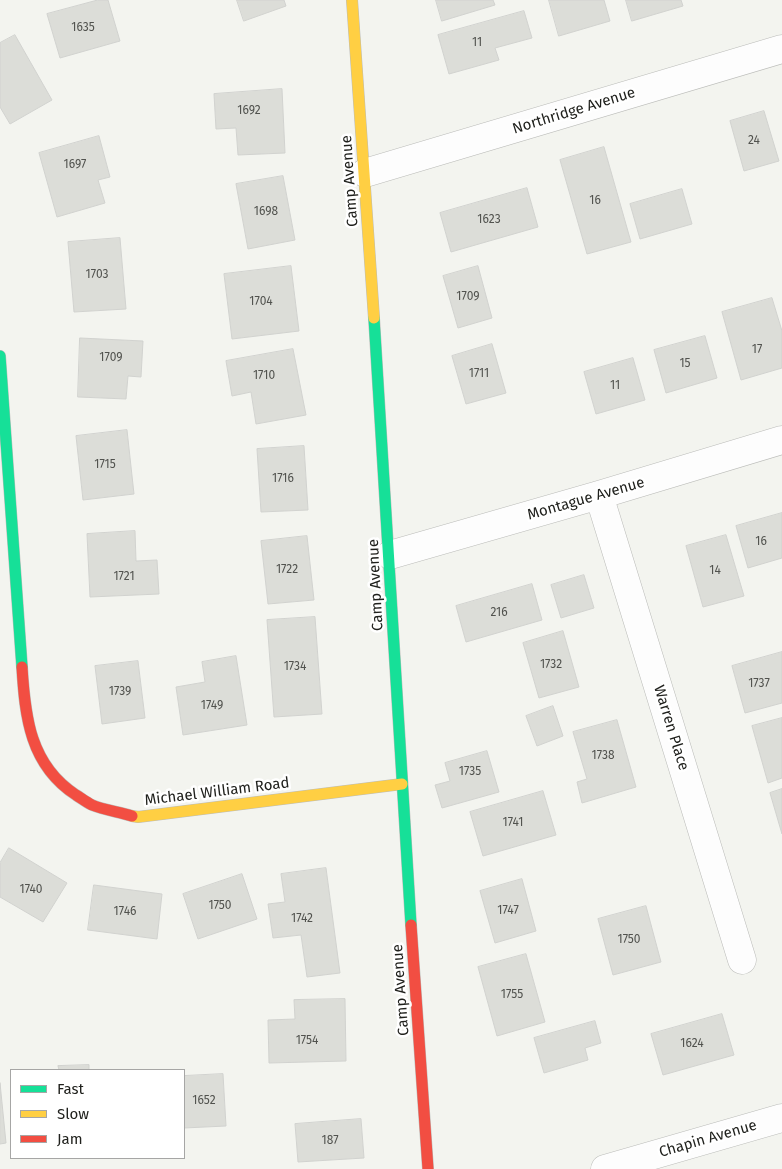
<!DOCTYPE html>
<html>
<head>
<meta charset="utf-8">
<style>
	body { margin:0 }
	#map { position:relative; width:782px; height:1169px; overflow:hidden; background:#f3f4ef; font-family:"Fira Sans",sans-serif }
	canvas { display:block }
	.legend { position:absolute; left:10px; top:1069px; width:175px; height:90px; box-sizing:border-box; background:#fff; border:1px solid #a6a6a5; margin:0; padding:6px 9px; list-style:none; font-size:15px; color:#20211d }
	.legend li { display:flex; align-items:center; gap:10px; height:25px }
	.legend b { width:25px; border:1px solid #a6a6a5 }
</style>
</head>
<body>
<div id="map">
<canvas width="782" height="1169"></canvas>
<ul class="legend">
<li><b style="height:6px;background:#16e098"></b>Fast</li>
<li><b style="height:6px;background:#ffcf43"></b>Slow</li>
<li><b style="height:6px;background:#f24e42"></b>Jam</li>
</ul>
</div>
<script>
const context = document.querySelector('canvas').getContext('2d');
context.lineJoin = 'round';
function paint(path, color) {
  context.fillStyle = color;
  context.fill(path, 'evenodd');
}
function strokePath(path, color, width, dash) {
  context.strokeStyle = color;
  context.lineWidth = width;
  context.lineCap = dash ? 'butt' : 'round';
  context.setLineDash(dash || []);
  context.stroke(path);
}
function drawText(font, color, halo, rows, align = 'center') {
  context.font = font + ' "Fira Sans",sans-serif';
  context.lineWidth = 5;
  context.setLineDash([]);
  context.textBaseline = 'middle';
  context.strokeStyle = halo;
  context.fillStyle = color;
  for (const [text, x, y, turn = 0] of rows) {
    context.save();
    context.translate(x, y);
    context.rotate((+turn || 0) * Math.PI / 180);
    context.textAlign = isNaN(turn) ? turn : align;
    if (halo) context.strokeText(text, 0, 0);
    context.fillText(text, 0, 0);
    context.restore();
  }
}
const building = new Path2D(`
	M 98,0 L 108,0 L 120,41 L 60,58 L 47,14 Z
	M 237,0 L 284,0 L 286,6 L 244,21 Z
	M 436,0 L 493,0 L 495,5 L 442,21 Z
	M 549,0 L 604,0 L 610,21 L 559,36 Z
	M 626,0 L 681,0 L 683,6 L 632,21 Z
	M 524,11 L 532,38 L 495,48 L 499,60 L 449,74 L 438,35 Z
	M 15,35 L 52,100 L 10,124 L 0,107 L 0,43 Z
	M 282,89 L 285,153 L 238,155 L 236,128 L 216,129 L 214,94 Z
	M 764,111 L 779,161 L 744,171 L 730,121 Z
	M 99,136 L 110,177 L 98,180 L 105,203 L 57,217 L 39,153 Z
	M 604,147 L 631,242 L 587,254 L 560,160 Z
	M 283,176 L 295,240 L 248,249 L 236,184 Z
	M 527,188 L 538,227 L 451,252 L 440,213 Z
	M 682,189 L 692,224 L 640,239 L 630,204 Z
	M 120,238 L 126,309 L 74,312 L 68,242 Z
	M 291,266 L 299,331 L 232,339 L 224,274 Z
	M 478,266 L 492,318 L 458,328 L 443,276 Z
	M 772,298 L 782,331 L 782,368 L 741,380 L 722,312 Z
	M 705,336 L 717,378 L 666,393 L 654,350 Z
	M 80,338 L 143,341 L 141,377 L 128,376 L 126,399 L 78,397 Z
	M 492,344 L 506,393 L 466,404 L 452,356 Z
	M 293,349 L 306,415 L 256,424 L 251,392 L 232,396 L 226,361 Z
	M 633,358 L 645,400 L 596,414 L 584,372 Z
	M 127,430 L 134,494 L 83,500 L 76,436 Z
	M 304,446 L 308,510 L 261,512 L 257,449 Z
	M 782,513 L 782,558 L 748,568 L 736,526 Z
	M 135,531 L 136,561 L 157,560 L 159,594 L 90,597 L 87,534 Z
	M 726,535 L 744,596 L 703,607 L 686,546 Z
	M 307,536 L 314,600 L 268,604 L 261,541 Z
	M 584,575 L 594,608 L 561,618 L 551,585 Z
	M 532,584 L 542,620 L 466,642 L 456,606 Z
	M 315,617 L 322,714 L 274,717 L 267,620 Z
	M 563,631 L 579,687 L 539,698 L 523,643 Z
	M 782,652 L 782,703 L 745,713 L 732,666 Z
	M 236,656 L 247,725 L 183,735 L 176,687 L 205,682 L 202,662 Z
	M 138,661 L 145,718 L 102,724 L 95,666 Z
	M 553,706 L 563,736 L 537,746 L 526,716 Z
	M 782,718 L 782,778 L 768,783 L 752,726 Z
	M 617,720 L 636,787 L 582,803 L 577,782 L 587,779 L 573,732 Z
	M 487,751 L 499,792 L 442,808 L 435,785 L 450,781 L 445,763 Z
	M 782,789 L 782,834 L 770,793 Z
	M 543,791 L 556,835 L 483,856 L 470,812 Z
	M 9,848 L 67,883 L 43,922 L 0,897 L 0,863 Z
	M 326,868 L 340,973 L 307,977 L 301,935 L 273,938 L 268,904 L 285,902 L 281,874 Z
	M 242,874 L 257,919 L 198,939 L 183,894 Z
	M 522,879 L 536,931 L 495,943 L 480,891 Z
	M 94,885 L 162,894 L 157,939 L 88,930 Z
	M 646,906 L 661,962 L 613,975 L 598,919 Z
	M 526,954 L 545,1022 L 497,1036 L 478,967 Z
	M 345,999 L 346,1061 L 269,1063 L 268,1020 L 295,1019 L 294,1000 Z
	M 722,1014 L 734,1055 L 663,1075 L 651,1034 Z
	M 595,1021 L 601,1043 L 585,1048 L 588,1060 L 544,1073 L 534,1038 Z
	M 89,1065 L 89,1070 L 59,1070 L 58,1066 Z
	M 223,1074 L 226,1126 L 184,1128 L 184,1076 Z
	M 0,1083 L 6,1143 L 0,1144 Z
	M 361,1119 L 364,1158 L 298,1162 L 295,1124 Z`);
paint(building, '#dcddd8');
strokePath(building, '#d1d2cf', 1);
const street = new Path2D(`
	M 365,173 L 782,49
	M 599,495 L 742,960
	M 390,555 L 599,495 L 782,440
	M 605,1169 L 782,1118`);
const fast = new Path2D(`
	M 374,318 L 411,925
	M 0,356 L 22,667`);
const slow = new Path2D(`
	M 352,0 L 374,318
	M 132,816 L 138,817 L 402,784`);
const jam = new Path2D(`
	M 22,667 C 25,717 30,765 76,795 C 81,798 86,802 92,805 C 104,810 120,812 132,816
	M 411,925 L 428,1169`);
strokePath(street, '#bbbcb9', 29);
strokePath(fast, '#bbbcb9', 12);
strokePath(slow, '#bbbcb9', 12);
strokePath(jam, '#bbbcb9', 12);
strokePath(street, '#fdfdfd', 28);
strokePath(fast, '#16e098', 11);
strokePath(slow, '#ffcf43', 11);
strokePath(jam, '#f24e42', 11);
drawText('12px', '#51524e', null, [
	["1635",83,28],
	["11",477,43],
	["1692",249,111],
	["24",754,141],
	["1697",75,165],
	["16",595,201],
	["1698",266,212],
	["1623",489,220],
	["1703",97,275],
	["1709",468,297],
	["1704",261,302],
	["17",757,350],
	["1709",111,358],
	["15",685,364],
	["1711",479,374],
	["1710",264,376],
	["11",615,386],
	["1715",105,465],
	["1716",283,479],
	["16",761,542],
	["1722",287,570],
	["14",715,571],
	["1721",124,577],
	["216",499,613],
	["1732",551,665],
	["1734",295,667],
	["1737",759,684],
	["1739",120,692],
	["1749",212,706],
	["1738",603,756],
	["1735",470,772],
	["1741",513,823],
	["1740",31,890],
	["1750",220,906],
	["1747",508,911],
	["1746",125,912],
	["1742",302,919],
	["1750",629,940],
	["1755",512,995],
	["1754",307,1041],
	["1624",692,1044],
	["1652",204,1101],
	["187",330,1141]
]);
drawText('15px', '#20211d', '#fff', [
	["Northridge Avenue",574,111,-17],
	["Camp Avenue",350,181,-94],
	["Montague Avenue",586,499,-16],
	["Camp Avenue",376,585,-93],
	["Warren Place",671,728,73],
	["Michael William Road",217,792,-7],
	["Camp Avenue",401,990,-94],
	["Chapin Avenue",708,1139,-16]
]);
</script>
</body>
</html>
